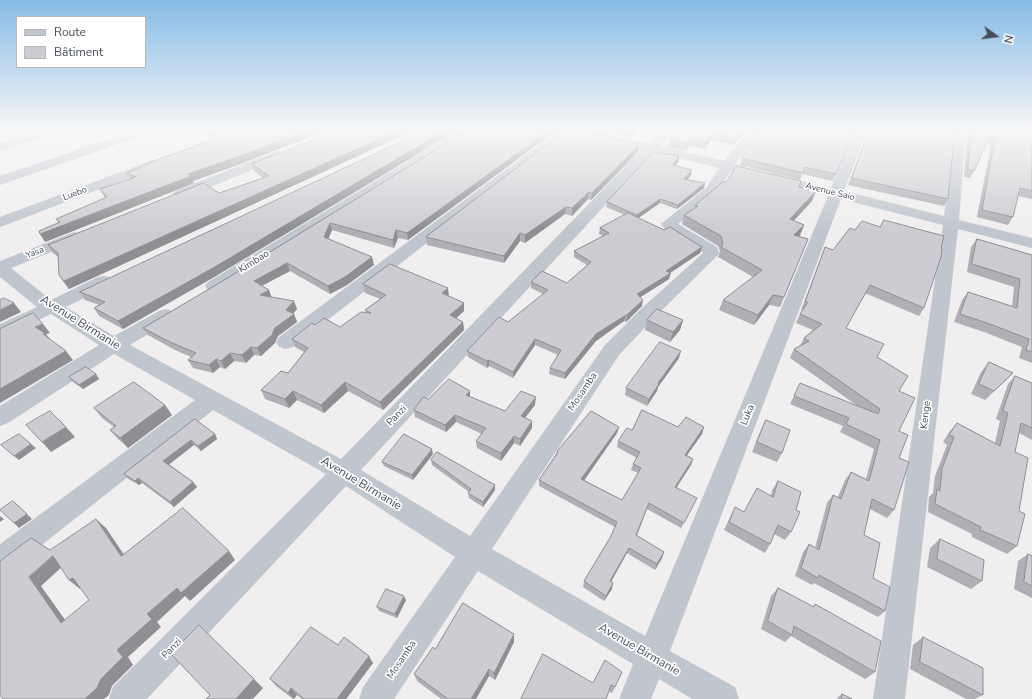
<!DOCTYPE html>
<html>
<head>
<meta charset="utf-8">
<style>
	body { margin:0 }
	#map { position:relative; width:1032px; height:699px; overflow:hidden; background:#f0eeee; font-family:"Nunito Sans",sans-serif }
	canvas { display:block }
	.legend { position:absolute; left:16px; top:16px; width:130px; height:52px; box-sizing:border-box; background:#fff; border:1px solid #b6b8bd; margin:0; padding:5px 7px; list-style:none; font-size:12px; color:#484e59 }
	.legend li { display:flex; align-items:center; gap:8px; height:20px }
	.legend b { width:20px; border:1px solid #b6b8bd }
	.north { position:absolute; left:976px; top:16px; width:40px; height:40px; -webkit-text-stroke:3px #fff; paint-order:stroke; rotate:104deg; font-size:11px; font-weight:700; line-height:16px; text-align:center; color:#484e59 }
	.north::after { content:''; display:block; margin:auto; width:14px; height:18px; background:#484e59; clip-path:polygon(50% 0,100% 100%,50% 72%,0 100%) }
</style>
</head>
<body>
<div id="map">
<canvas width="1032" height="699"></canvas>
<ul class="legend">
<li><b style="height:5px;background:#c0c6ce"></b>Route</li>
<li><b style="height:11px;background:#ccccd2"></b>Bâtiment</li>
</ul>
<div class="north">N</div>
</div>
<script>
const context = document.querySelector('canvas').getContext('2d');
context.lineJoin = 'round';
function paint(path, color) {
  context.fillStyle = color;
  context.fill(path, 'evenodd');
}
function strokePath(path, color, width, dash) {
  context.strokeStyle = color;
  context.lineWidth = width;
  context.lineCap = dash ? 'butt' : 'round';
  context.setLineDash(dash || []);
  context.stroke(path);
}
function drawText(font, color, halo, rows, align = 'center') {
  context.font = font + ' "Nunito Sans",sans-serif';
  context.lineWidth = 3.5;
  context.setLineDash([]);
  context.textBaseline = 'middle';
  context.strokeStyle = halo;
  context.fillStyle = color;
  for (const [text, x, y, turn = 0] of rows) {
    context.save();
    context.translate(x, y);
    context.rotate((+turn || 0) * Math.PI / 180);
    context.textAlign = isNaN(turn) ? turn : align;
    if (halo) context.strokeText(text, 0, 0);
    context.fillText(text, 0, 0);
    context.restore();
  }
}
paint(new Path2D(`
	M 40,131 L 57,131 L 55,134 L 0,151 L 0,143 Z
	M 133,131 L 150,131 L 148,134 L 0,185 L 0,176 Z
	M 458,131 L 472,131 L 470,134 L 220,290 L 214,291 L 208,290 L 205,286 L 208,282 Z
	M 558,131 L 571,131 L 293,347 L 286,349 L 279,347 L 276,342 L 279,337 Z
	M 576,131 L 596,131 L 648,143 L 661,131 L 673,131 L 660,146 L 724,161 L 748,131 L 760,131 L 735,164 L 744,166 L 746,169 L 744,172 L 739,173 L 731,171 L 717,193 L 678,224 L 717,247 L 719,254 L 655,317 L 619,355 L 492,549 L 645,636 L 828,196 L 769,181 L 767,178 L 769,175 L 774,174 L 831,188 L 855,131 L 867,131 L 844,191 L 944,216 L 954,131 L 966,131 L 959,220 L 1032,238 L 1032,248 L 958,229 L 905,699 L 873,699 L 943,225 L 841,199 L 670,651 L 735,687 L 739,699 L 692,699 L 659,679 L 651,699 L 619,699 L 633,664 L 478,571 L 394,699 L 359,699 L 363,687 L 455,557 L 346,486 L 147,699 L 109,699 L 113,687 L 326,474 L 213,410 L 10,570 L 0,574 L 0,544 L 195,400 L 114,354 L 8,423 L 0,426 L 0,406 L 99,345 L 51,314 L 0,339 L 0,324 L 37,307 L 0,277 L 0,261 L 69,234 L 75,232 L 81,234 L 83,237 L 81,240 L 11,268 L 51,300 L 98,277 L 104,276 L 110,277 L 113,281 L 110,285 L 66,307 L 114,336 L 159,311 L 166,309 L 173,311 L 175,315 L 173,319 L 130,345 L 341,459 L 642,149 L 578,134 ZM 654,152 L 719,168 L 707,187 L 661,224 L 665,229 L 703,253 L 641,309 L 605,345 L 470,536 L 361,470 Z
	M 277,151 L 282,152 L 283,155 L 282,158 L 185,197 L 180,198 L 175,197 L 173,194 L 175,191 Z
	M 153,160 L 158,161 L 160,164 L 158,167 L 0,227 L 0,217 Z`), '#c0c6ce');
paint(new Path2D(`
	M 201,131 L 226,131 L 210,136 L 202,133 Z
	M 412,131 L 69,289 L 64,283 L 59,275 L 58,257 L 53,253 L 48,245 L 219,193 L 263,178 L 254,171 L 252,164 Z
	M 467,131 L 408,240 L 398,238 L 394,248 L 332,230 L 328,239 L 374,265 L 347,285 L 330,294 L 290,271 L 262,286 L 271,297 L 297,309 L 293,314 L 294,314 L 297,322 L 278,336 L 275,343 L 261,356 L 254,355 L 246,363 L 234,361 L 225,369 L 220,367 L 213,373 L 193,368 L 188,360 L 191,357 L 175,350 L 148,335 L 143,328 L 226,279 Z
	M 600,131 L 639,131 L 631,138 Z
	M 677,131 L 746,131 L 734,145 L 711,140 L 704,149 L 689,146 L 686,151 L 668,147 L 669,140 Z
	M 854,131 L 833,181 L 802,174 L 800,180 L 740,165 L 742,158 Z
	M 868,131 L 955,131 L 948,199 L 944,206 L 848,185 L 868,132 Z
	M 967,131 L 1032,131 L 1032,199 L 1018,196 L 1013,217 L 1008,225 L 977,217 L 991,144 L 987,143 L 974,171 L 970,178 L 964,177 Z
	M 639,145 L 638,152 L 591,200 L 588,199 L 572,216 L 565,214 L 525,243 L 520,241 L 504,263 L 427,245 L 426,237 Z
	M 679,161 L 675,166 L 691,175 L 687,180 L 704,188 L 677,209 L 660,203 L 638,218 L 702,247 L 700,253 L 670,273 L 669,279 L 640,297 L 642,306 L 626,322 L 624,321 L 596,341 L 565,379 L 549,374 L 550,368 L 558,355 L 535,345 L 513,378 L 489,366 L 487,368 L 468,357 L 467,351 L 508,322 L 543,294 L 531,288 L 531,282 L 567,283 L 587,265 L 574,257 L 574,251 L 603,236 L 599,234 L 600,228 L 625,215 L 606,207 L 607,202 Z
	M 243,163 L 193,181 L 194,183 L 45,242 L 59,223 L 56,219 L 105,198 L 100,189 L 130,179 L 127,173 Z
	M 726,182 L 799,187 L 812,201 L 793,221 L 804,225 L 800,235 L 799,236 L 808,239 L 780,307 L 769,305 L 754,325 L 719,310 L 723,300 L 753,277 L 718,257 L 720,251 L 718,246 L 682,224 L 684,215 L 694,209 L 695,205 Z
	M 884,220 L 924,308 L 919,316 L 865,293 L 846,328 L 877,357 L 899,391 L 899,458 L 894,510 L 887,518 L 870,509 L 864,535 L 873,578 L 885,611 L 878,617 L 814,583 L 812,585 L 795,576 L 803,552 L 809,544 L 815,548 L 827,503 L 833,495 L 838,497 L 845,480 L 851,472 L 866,479 L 874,449 L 840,432 L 843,426 L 790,404 L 800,383 L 859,407 L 790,358 L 794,349 L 800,346 L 804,338 L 813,330 L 796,323 L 800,314 L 803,310 L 801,310 L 825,247 L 833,250 L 855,230 L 880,227 Z
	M 977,239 L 1032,255 L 1032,363 L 1019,358 L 1022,347 L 984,332 L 954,322 L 962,300 L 968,292 L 1012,306 L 1014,287 L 967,272 L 971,247 Z
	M 216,276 L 123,329 L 99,316 L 94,308 L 99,305 L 85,300 L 80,292 Z
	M 363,284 L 449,296 L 464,303 L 464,311 L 456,318 L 463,322 L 464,330 L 383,410 L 348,391 L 324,413 L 297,400 L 289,408 L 265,399 L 261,390 L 288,373 L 304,352 L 295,347 L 292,339 L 315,325 L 340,327 L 366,313 L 365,310 L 380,299 L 365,293 Z
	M 647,320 L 683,320 L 680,330 L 670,342 L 645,330 Z
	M 679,358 L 658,387 L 657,391 L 647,406 L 625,395 L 626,388 Z
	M 989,362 L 1013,373 L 1004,382 L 985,400 L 971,394 L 981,372 Z
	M 96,374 L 99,379 L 83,389 L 73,382 L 69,377 Z
	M 1015,376 L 1032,383 L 1032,440 L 1019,433 L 1015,452 L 1019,511 L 1017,546 L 1007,554 L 972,537 L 972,534 L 928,512 L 929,497 L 933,493 L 935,476 L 947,445 L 943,442 L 950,431 L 957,423 L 995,443 L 1000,421 L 996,419 L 1008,384 Z
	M 470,397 L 505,411 L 535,405 L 525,417 L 532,428 L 520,446 L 514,443 L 501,461 L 477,448 L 476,441 L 482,434 L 456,422 L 446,432 L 415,417 L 414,410 L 428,399 Z
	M 94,408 L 172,415 L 128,448 L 118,439 L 110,430 L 114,427 L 102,418 Z
	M 195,419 L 215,434 L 217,439 L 201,451 L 194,445 L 169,464 L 193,482 L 197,487 L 174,507 L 142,483 L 139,485 L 128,479 L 124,474 Z
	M 766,420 L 782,453 L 777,462 L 752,452 L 761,430 Z
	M 619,427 L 617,433 L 584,480 L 622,500 L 638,473 L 631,470 L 633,464 L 637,458 L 617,447 L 618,441 L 632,430 L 678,427 L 704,427 L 702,434 L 687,455 L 693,459 L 691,465 L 676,487 L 694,504 L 681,528 L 647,509 L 637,536 L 664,552 L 662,558 L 655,570 L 627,553 L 611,582 L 612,589 L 604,601 L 583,587 L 584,581 L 611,536 L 615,527 L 539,486 L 539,480 L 556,454 L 557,451 Z
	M 433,454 L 413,480 L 384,466 L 382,462 Z
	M 431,460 L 495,485 L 495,490 L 483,507 L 469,498 L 468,493 L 469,492 L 432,465 Z
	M 778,481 L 796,510 L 791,532 L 785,540 L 774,534 L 770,544 L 765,553 L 724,530 L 735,507 L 744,512 L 771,496 L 772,490 Z
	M 940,539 L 982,581 L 971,589 L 927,567 L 930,548 Z
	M 1028,554 L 1032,556 L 1032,598 L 1014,589 L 1018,561 Z
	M 778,588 L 813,607 L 815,604 L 875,672 L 865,679 L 791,636 L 785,642 L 761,629 L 771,596 Z
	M 406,600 L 397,618 L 379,611 L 377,607 Z
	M 514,634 L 514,642 L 495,680 L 489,676 L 476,699 L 441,699 L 417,681 L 414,674 L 435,649 Z
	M 923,637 L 983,695 L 975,699 L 966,699 L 910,669 L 913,645 Z
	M 338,645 L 373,663 L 346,699 L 302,699 L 297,695 L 294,699 L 293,699 L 276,686 L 270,679 Z
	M 622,672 L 612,693 L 593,683 Z
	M 842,694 L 852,699 L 837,699 L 838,697 Z`), '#afafb5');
paint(new Path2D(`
	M 208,131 L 226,131 L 210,136 Z
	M 306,131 L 325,131 L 243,163 L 193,181 L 194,183 L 45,242 L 40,234 L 188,174 Z
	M 397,131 L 412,131 L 69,289 L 64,281 Z
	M 444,131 L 456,131 L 216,276 L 123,329 L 118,321 Z
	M 548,131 L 556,131 L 408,240 L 407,233 Z
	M 633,131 L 639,131 L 631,138 L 632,132 Z
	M 743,131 L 746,131 L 734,145 L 736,139 Z
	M 713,133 L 711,140 L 704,149 L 705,142 Z
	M 691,139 L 689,146 L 686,151 L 687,144 Z
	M 639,145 L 638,152 L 591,200 L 592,193 Z
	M 679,156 L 679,161 L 672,169 L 673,165 Z
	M 692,170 L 691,175 L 683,183 L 684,179 Z
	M 705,183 L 704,188 L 677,209 L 678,205 Z
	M 816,191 L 812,201 L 786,229 L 790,219 Z
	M 589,192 L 588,199 L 572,216 L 572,208 Z
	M 660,199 L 660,203 L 637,219 L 637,215 Z
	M 566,207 L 565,214 L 525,243 L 525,235 Z
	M 330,223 L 332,230 L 326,245 L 324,237 Z
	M 804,225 L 800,235 L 790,244 L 794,235 Z
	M 396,230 L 398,238 L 394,248 L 393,240 Z
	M 520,233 L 520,241 L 504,263 L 504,256 Z
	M 702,247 L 700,253 L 664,277 L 666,271 Z
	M 372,257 L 374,265 L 347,285 L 330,294 L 328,286 Z
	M 287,263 L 290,271 L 257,288 L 254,281 Z
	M 671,273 L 669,279 L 636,300 L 637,294 Z
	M 448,288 L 449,297 L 442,293 Z
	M 269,290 L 272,298 L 260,295 Z
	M 773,295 L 769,305 L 754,325 L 758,315 Z
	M 643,300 L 642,306 L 626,322 L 627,315 Z
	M 294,301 L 297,309 L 290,317 L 294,314 L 297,322 L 278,336 L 275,343 L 261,356 L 257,348 L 275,328 L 286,310 Z
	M 14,303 L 21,312 L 0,322 L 0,310 Z
	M 464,303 L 464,311 L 451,323 L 450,315 Z
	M 626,315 L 624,321 L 596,341 L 565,379 L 565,373 L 596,334 Z
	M 683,320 L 680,330 L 670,342 L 673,332 Z
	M 463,322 L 464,330 L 383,410 L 380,402 Z
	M 43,324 L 50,333 L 46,334 L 52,342 L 35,327 Z
	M 535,339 L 535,345 L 513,378 L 513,372 Z
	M 251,347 L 254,355 L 246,363 L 242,355 Z
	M 66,351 L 73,360 L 0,403 L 0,389 Z
	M 681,351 L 679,358 L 658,387 L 657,391 L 647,406 L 649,399 L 658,383 Z
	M 230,353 L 234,361 L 225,369 L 221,361 Z
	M 216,359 L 220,367 L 213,373 L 209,365 Z
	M 489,360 L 489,366 L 487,368 L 487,361 Z
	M 96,374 L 99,379 L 83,389 L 79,385 Z
	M 345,382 L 348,391 L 324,413 L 321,405 Z
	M 293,391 L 297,400 L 289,408 L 285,399 Z
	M 470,391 L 470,398 L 466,395 Z
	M 536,397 L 535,405 L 521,423 L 521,416 Z
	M 165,405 L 172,415 L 128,448 L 120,438 Z
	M 455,415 L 456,422 L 446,432 L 445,425 Z
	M 532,421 L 532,428 L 520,446 L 520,439 Z
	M 66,427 L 75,437 L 51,452 L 42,442 Z
	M 619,427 L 617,433 L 581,485 L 581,479 Z
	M 704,427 L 702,434 L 683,461 L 685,455 Z
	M 215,434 L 217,439 L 201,451 L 198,446 Z
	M 514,436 L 514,443 L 501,461 L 501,453 Z
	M 191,440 L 194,445 L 167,466 L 163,461 Z
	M 31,444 L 36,448 L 19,460 L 14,456 Z
	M 432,449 L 433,454 L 413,480 L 412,475 Z
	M 693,459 L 691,465 L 673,493 L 675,487 Z
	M 138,478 L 142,483 L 139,485 L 135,481 Z
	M 193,482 L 197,487 L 174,507 L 170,502 Z
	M 495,485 L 495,490 L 483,507 L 483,502 Z
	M 13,501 L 32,519 L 19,528 L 14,523 Z
	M 0,516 L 4,519 L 0,522 Z
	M 96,519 L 106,528 L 131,565 L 121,556 Z
	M 629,548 L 627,553 L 608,587 L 610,581 Z
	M 229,551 L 235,560 L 190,601 L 185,596 L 157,622 L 161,627 L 128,657 L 133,665 L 112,686 L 109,695 L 104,699 L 85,699 L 101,679 L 117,650 L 147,614 L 177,588 Z
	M 664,552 L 662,558 L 655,570 L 657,564 Z
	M 53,556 L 64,565 L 41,586 L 73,631 L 61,623 L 29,577 Z
	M 73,578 L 84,587 L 80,589 L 69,580 Z
	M 613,583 L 612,589 L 604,601 L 606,596 Z
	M 404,596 L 406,600 L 397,618 L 395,614 Z
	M 514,634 L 514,642 L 495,680 L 494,673 Z
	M 209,635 L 263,688 L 253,699 L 236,699 Z
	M 369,656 L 373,663 L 346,699 L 337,699 Z
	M 489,669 L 489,676 L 476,699 L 471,699 Z
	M 291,688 L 297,695 L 294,699 L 288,693 Z`), '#8f8f93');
const building = new Path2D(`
	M 236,131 L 306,131 L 240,156 L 188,174 L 191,176 L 40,234 L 39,231 L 60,222 L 56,219 L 107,197 L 100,189 L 136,177 L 127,173 L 149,163 Z
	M 337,131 L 397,131 L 64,281 L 59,275 L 58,253 L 48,245 L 203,183 L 219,193 L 269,176 L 252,164 Z
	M 424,131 L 444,131 L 213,268 L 118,321 L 94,308 L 105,302 L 80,292 Z
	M 467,131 L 548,131 L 407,233 L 396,230 L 393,240 L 330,223 L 324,237 L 372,257 L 345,277 L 328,286 L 287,263 L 254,281 L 269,290 L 260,295 L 294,301 L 286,310 L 294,314 L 275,328 L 272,335 L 257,348 L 251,347 L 242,355 L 230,353 L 221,361 L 216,359 L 209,365 L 188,360 L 196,353 L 170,342 L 143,328 L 226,279 Z
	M 565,131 L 585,131 L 639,145 L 592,193 L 589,192 L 572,208 L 566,207 L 525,235 L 520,233 L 504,256 L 426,237 Z
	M 677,131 L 743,131 L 736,139 L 713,133 L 705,142 L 691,139 L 687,144 L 669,140 Z
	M 759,131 L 854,131 L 836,174 L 804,167 L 803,173 L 742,158 Z
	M 869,131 L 955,131 L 948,199 L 852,178 Z
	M 971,131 L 1032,131 L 1032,191 L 1020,188 L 1013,217 L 982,210 L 995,138 L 990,136 L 974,171 L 968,170 Z
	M 654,152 L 679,156 L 673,165 L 692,170 L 684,179 L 705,183 L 678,205 L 660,199 L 637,215 L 607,202 Z
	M 737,166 L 801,181 L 799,187 L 816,191 L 790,219 L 804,225 L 794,235 L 808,239 L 784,297 L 773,295 L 758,315 L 723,300 L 762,270 L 721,247 L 723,244 L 721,236 L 684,215 L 698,206 L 695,205 L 723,182 L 726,182 Z
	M 628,213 L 664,230 L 670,227 L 702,247 L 666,271 L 671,273 L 637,294 L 643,300 L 627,315 L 626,315 L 596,334 L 565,373 L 550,368 L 561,350 L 535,339 L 513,372 L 489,360 L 487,361 L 467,351 L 499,317 L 508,322 L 548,290 L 531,282 L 542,271 L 567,283 L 591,262 L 574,251 L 609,233 L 600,228 Z
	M 884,220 L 944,236 L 941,248 L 942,248 L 941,257 L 924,308 L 870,285 L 846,328 L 884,344 L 877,357 L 908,376 L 899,391 L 915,398 L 899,431 L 908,435 L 899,458 L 909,462 L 894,510 L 872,499 L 864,535 L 880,543 L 873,578 L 890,587 L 885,611 L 819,575 L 818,578 L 801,568 L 809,544 L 819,550 L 833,495 L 841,499 L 851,472 L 869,481 L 880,440 L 846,424 L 849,418 L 794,396 L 800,383 L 878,414 L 880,409 L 794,349 L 809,341 L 804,338 L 822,324 L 800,314 L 808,302 L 805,302 L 825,247 L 833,250 L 850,228 L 855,230 L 862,221 L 880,227 Z
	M 977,239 L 1032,255 L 1032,352 L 1026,350 L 1029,339 L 990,324 L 960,314 L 968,292 L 1017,308 L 1020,279 L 972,264 Z
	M 390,264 L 448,288 L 442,293 L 464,303 L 450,315 L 463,322 L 380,402 L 345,382 L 321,405 L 293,391 L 285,399 L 261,390 L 281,371 L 288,373 L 308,348 L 292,339 L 312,323 L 315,325 L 324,318 L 340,327 L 361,312 L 371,313 L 365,310 L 386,295 L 363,284 Z
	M 4,298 L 14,303 L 0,310 L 0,300 Z
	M 657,309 L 683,320 L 673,332 L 647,320 Z
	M 33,313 L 43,324 L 35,327 L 45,333 L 43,334 L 66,351 L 0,389 L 0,329 Z
	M 660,342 L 681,351 L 658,383 L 659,384 L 649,399 L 626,388 Z
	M 989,362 L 1013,373 L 994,391 L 979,384 Z
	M 86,367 L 96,374 L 79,385 L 69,377 Z
	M 1015,376 L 1032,383 L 1032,428 L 1021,423 L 1015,452 L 1028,458 L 1019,511 L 1025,514 L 1017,546 L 980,530 L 981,527 L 935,504 L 937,489 L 940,491 L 942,468 L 954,437 L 949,435 L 957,423 L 1000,446 L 1008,413 L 1003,411 Z
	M 449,379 L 470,391 L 466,395 L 505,411 L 521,391 L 536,397 L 521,416 L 532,421 L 520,439 L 514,436 L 501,453 L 476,441 L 486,428 L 455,415 L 445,425 L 414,410 L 423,397 L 428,399 Z
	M 134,382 L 165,405 L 120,438 L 110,430 L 116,426 L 94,408 Z
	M 642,410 L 678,427 L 686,417 L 704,427 L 685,455 L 693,459 L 675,487 L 697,498 L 684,523 L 649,503 L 636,535 L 664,552 L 657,564 L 629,548 L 610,581 L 613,583 L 606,596 L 584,581 L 611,536 L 617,522 L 539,480 L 558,452 L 557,451 L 591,411 L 619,427 L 581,479 L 622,500 L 641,468 L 633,464 L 640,452 L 618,441 L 627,428 L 632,430 Z
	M 50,411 L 66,427 L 42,442 L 26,425 Z
	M 195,419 L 215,434 L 198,446 L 191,440 L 163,461 L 193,482 L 170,502 L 138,478 L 135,481 L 124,474 Z
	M 766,420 L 790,430 L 782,453 L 757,442 Z
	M 19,434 L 31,444 L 14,456 L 1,445 Z
	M 404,434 L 432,449 L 412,475 L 382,462 Z
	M 437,452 L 495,485 L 483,502 L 468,493 L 471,489 L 431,460 Z
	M 778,481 L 801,492 L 796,510 L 800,512 L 791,532 L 778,525 L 770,544 L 729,522 L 735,507 L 744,512 L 757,488 L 773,497 Z
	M 13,501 L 27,514 L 14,523 L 0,510 Z
	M 183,508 L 229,551 L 181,593 L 177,588 L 147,614 L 152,619 L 117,650 L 123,657 L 101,679 L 97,688 L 85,699 L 3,699 L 0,695 L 0,561 L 31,538 L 50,550 L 96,519 L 121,556 ZM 53,556 L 69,580 L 73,578 L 89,600 L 61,623 L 29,577 Z
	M 940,539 L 984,560 L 982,581 L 937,559 Z
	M 1028,554 L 1032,556 L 1032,586 L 1024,582 Z
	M 778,588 L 814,607 L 815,604 L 881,641 L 875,672 L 794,626 L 792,635 L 768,621 Z
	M 386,589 L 404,596 L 395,614 L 377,607 Z
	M 463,603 L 514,634 L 494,673 L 489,669 L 471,699 L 448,699 L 414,674 L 433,647 L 435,649 Z
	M 199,625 L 254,679 L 236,699 L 206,699 L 210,695 L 171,654 Z
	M 311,627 L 338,645 L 344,637 L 369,656 L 337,699 L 304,699 L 291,688 L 288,693 L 270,679 Z
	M 923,637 L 983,668 L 983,695 L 920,662 Z
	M 543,654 L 593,683 L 605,660 L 622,672 L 615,687 L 611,685 L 606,699 L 521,699 Z
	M 842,694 L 852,699 L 842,699 Z`);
paint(building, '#ccccd2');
strokePath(building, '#8f8f93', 1);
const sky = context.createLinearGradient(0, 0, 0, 229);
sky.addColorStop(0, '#85bbe6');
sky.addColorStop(0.57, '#f8f7f7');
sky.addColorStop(1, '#f8f7f700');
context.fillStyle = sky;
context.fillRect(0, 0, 1032, 229);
drawText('9px', '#484e59', '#fff', [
	["Avenue Saio",830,192,14],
	["Luebo",75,194,-21],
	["Yasa",35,253,-22]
]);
drawText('10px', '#484e59', '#fff', [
	["Kimbao",254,262,-32],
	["Mosamba",583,392,-56],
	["Luka",748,415,-68],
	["Kenge",926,415,-83],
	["Panzi",397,416,-46],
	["Panzi",172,649,-46],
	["Mosamba",402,660,-56]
]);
drawText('12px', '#484e59', '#fff', [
	["Avenue Birmanie",80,323,32],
	["Avenue Birmanie",361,484,31],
	["Avenue Birmanie",639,650,30]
]);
</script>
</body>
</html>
